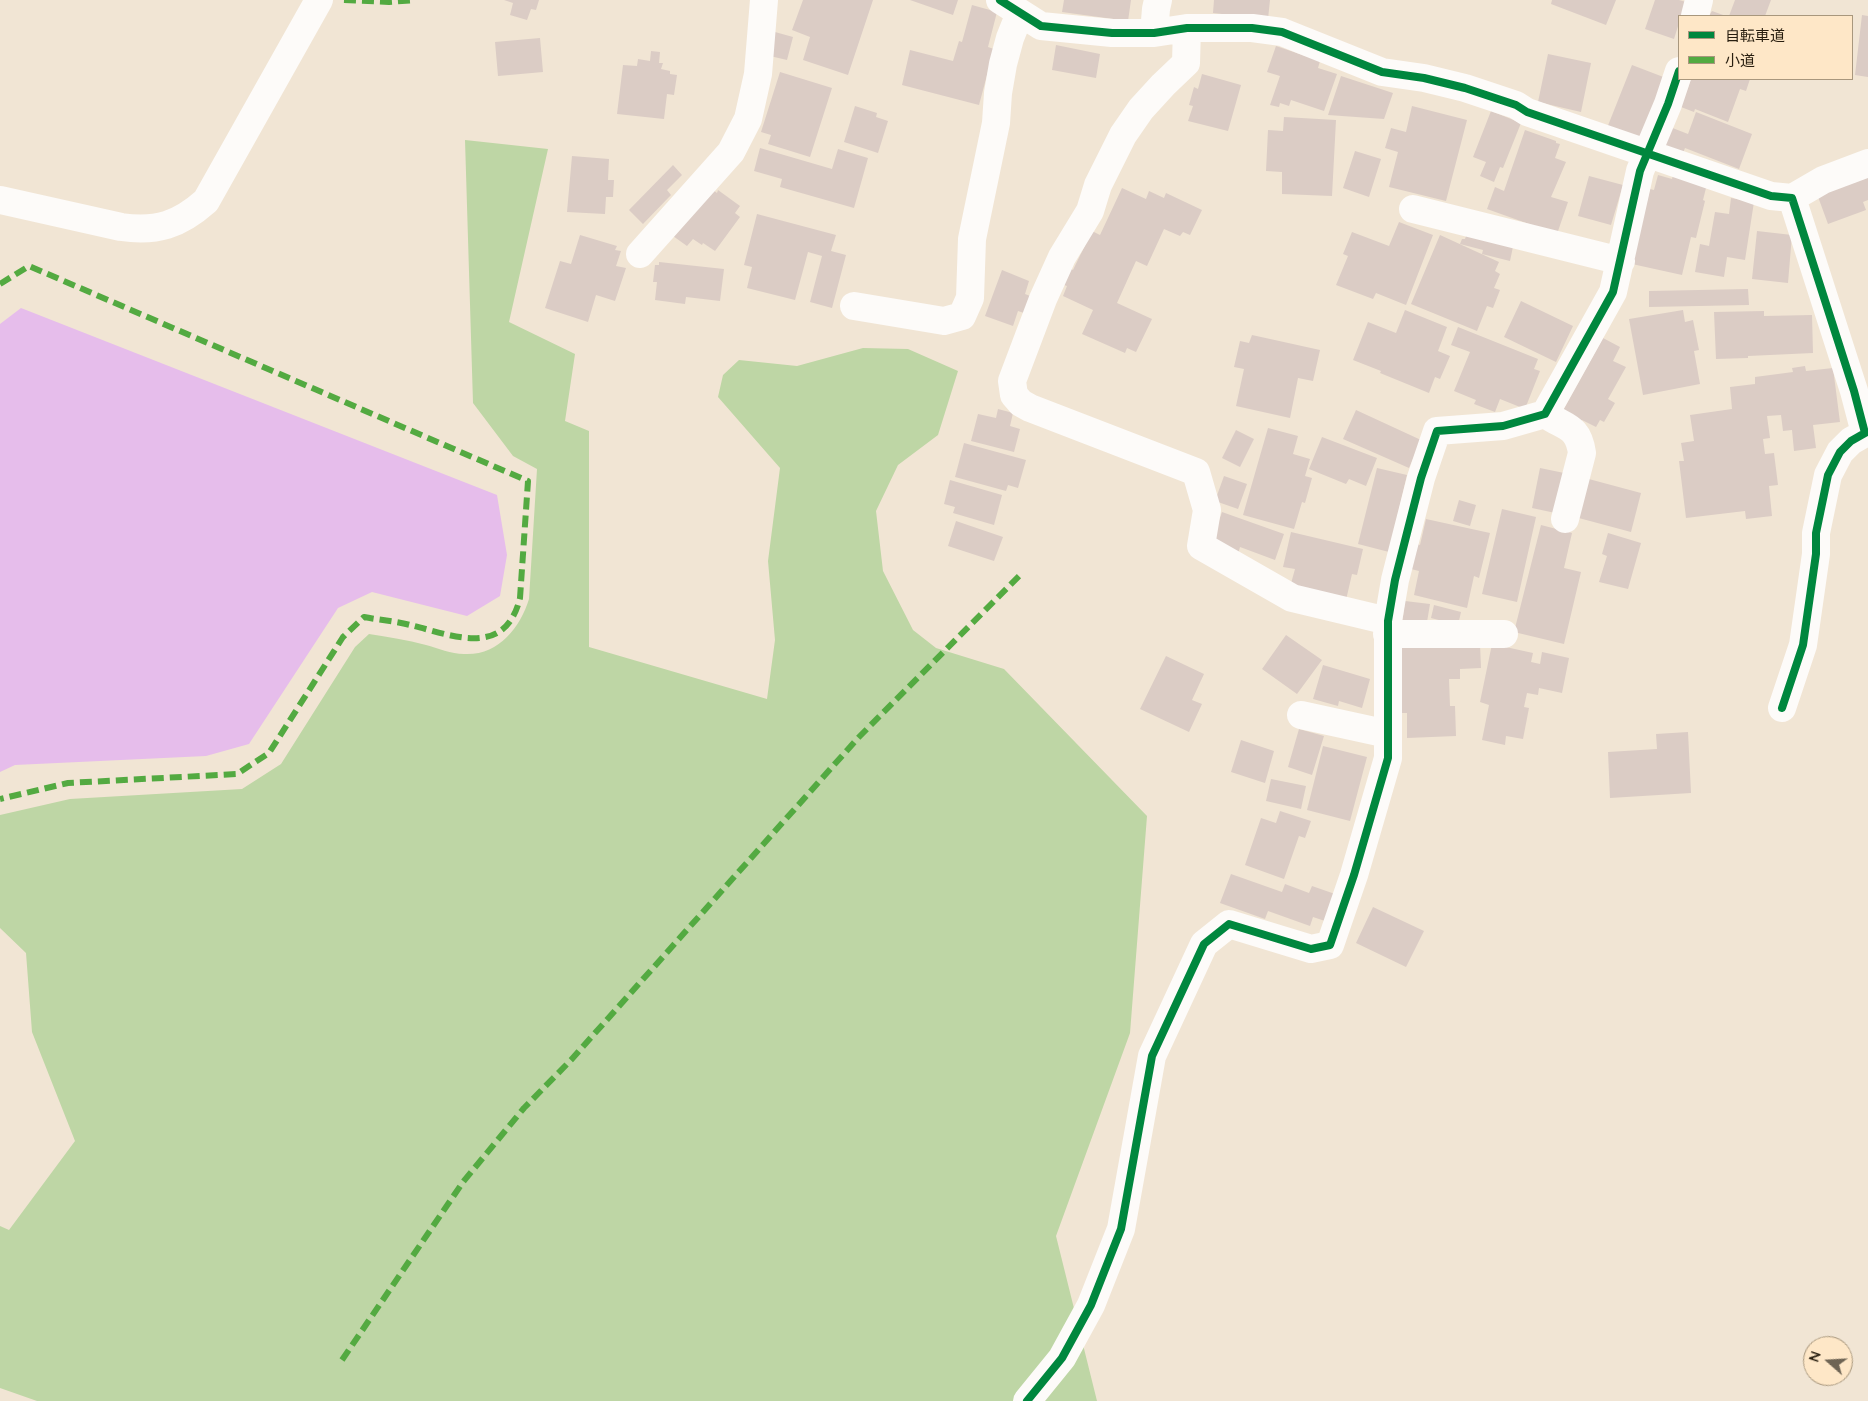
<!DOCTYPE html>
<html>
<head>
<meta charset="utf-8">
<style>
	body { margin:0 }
	#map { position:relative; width:1868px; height:1401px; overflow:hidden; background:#f1e5d4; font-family:Quicksand,"Noto Sans JP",sans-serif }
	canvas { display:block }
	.legend { position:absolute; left:1678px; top:15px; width:175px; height:65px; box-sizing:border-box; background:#fee7c7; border:1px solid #a8977d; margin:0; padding:6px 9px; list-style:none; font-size:15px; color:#281e0f }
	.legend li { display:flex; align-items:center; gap:10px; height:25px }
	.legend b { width:25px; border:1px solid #a8977d }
	.north { position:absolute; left:1803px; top:1336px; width:50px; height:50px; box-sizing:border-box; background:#fee7c7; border:1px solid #a8977d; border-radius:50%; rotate:289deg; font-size:14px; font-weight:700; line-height:20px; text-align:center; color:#281e0f }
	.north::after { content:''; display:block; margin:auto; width:18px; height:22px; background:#6e6454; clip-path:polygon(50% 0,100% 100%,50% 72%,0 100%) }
</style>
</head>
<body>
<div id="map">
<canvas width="1868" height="1401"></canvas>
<ul class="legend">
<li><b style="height:6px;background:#00873e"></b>自転車道</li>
<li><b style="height:6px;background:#53aa41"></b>小道</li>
</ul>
<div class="north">N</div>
</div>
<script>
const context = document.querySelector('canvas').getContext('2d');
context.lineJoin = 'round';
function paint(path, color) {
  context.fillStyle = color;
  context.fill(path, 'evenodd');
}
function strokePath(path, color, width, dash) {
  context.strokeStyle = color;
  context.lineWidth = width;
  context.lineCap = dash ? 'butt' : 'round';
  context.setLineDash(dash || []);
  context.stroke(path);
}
paint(new Path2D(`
	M 465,140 L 548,149 L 509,322 L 575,354 L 565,421 L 589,431 L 589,647 L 767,699 L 775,640 L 768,561 L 780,468 L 718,397 L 723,375 L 739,360 L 797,366 L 863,348 L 908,349 L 958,371 L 938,435 L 898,465 L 876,511 L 883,571 L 913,630 L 936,648 L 1004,669 L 1147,816 L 1130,1033 L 1056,1236 L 1097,1401 L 37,1401 L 0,1388 L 0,1226 L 9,1230 L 75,1141 L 32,1032 L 26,953 L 0,928 L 0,815 L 70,799 L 242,789 L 281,764 L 355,647 L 369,634 C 388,637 407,640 426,645 C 438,648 451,654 464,654 C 498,656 520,628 529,599 L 537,469 L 513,456 L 473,403 Z`), '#bed6a5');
paint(new Path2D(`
	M 21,308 L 497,495 L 507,555 L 500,596 L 467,616 L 372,592 L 338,608 L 249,744 L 206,756 L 15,765 L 0,772 L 0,324 Z`), '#e6bdeb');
paint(new Path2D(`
	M 504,0 L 539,0 L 536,10 L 531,9 L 527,20 L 510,15 L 513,3 Z
	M 803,0 L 873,0 L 848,75 L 803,60 L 810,37 L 792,30 Z
	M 910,0 L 958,0 L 953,15 Z
	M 1064,0 L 1131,0 L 1128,21 L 1062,12 Z
	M 1214,0 L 1270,0 L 1268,19 L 1213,13 Z
	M 1552,0 L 1616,0 L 1606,25 L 1551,4 Z
	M 1655,0 L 1679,0 L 1686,2 L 1682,16 L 1679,16 L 1679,23 L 1674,39 L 1645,29 Z
	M 1735,0 L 1771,0 L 1765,16 L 1729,16 Z
	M 972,5 L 997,12 L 988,47 L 994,49 L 979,105 L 902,85 L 910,50 L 953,61 L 959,41 L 962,42 Z
	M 1712,11 L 1726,16 L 1709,16 Z
	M 1862,15 L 1868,16 L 1868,77 L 1855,75 Z
	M 775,32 L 793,37 L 787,60 L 770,56 Z
	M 540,38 L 543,72 L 498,76 L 495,42 Z
	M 1056,45 L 1100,54 L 1096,78 L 1052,70 Z
	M 1276,46 L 1320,61 L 1318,68 L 1337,74 L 1324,111 L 1291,100 L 1289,106 L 1280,103 L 1279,107 L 1270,105 L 1280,76 L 1267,72 Z
	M 651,51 L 660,52 L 659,63 L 663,63 L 661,69 L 670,71 L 670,74 L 677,75 L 674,95 L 667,94 L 664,119 L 617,114 L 623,65 L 637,66 L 638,59 L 650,61 Z
	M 1548,54 L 1591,63 L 1581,112 L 1538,102 Z
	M 1632,65 L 1666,78 L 1640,141 L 1607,128 Z
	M 780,72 L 832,88 L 810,157 L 768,144 L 771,135 L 761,132 Z
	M 1202,74 L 1241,85 L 1228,131 L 1188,121 L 1193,106 L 1189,105 L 1194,87 L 1198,89 Z
	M 1341,76 L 1393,93 L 1384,119 L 1328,115 Z
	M 1691,79 L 1750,79 L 1746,91 L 1740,89 L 1728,122 L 1695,109 L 1694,112 L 1681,107 Z
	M 855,106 L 877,113 L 876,117 L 888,121 L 878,153 L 844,142 Z
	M 1412,106 L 1467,120 L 1446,201 L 1389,187 L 1398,152 L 1385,148 L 1391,128 L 1406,132 Z
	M 1491,111 L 1521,123 L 1503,168 L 1500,167 L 1494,182 L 1480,176 L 1486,162 L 1473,157 Z
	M 1696,112 L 1752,134 L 1739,169 L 1685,148 L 1683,153 L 1663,146 L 1670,127 L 1688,134 Z
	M 1284,117 L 1336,120 L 1332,196 L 1282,194 L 1282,172 L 1266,171 L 1268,130 L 1283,131 Z
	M 1525,130 L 1556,141 L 1556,143 L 1560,144 L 1555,158 L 1566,162 L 1551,197 L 1568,202 L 1557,234 L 1487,209 L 1495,187 L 1504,191 Z
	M 760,148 L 832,169 L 838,149 L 868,158 L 854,208 L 780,187 L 782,179 L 754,171 Z
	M 1355,151 L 1381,159 L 1369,197 L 1343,188 Z
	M 572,156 L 609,159 L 608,180 L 614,180 L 613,197 L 606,197 L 605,214 L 567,212 Z
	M 673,165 L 682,175 L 667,190 L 671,195 L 643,224 L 629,210 Z
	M 1658,175 L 1672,179 L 1673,175 L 1707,184 L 1703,200 L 1705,201 L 1696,238 L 1691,237 L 1682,275 L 1632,264 L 1650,189 L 1654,190 Z
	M 1589,176 L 1623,185 L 1611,225 L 1578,216 Z
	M 1868,176 L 1868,200 L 1863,202 L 1866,210 L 1828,224 L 1817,194 Z
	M 709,187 L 717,193 L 718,190 L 740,206 L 735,213 L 740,217 L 715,251 L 703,243 L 702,245 L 693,239 L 687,246 L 673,236 Z
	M 1122,188 L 1146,199 L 1149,191 L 1164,198 L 1166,193 L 1202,210 L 1190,235 L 1183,232 L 1180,236 L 1164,229 L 1147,266 L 1136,261 L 1117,303 L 1152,319 L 1136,352 L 1127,348 L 1125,353 L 1082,334 L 1093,310 L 1063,296 L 1067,286 L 1061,284 L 1069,268 L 1073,270 L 1092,231 L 1100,235 Z
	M 1731,198 L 1754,202 L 1745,260 L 1727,257 L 1724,277 L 1695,272 L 1700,244 L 1709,246 L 1715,212 L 1729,214 Z
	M 757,214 L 836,235 L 831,251 L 846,255 L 832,308 L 810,302 L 822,256 L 808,252 L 795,300 L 747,288 L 752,267 L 744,265 Z
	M 1399,222 L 1433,235 L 1406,305 L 1376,293 L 1373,299 L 1336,285 L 1348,256 L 1343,254 L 1352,232 L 1389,246 Z
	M 1468,230 L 1514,242 L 1510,261 L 1482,254 L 1483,250 L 1460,244 L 1462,239 L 1465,239 Z
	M 1757,231 L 1792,235 L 1788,283 L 1752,279 Z
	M 580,235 L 617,246 L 615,250 L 621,251 L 616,266 L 626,268 L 615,301 L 596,295 L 588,322 L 545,308 L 560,261 L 571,264 Z
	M 1440,235 L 1499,262 L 1495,271 L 1500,274 L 1494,288 L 1500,290 L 1493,308 L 1487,306 L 1477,331 L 1411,304 Z
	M 659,262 L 724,269 L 720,301 L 686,297 L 685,304 L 655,300 L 657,282 L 653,282 L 655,265 L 659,265 Z
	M 1002,270 L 1029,281 L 1025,294 L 1033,297 L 1027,314 L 1018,311 L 1013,326 L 985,316 Z
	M 1748,289 L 1749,305 L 1649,307 L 1649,291 Z
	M 1521,301 L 1573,326 L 1556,362 L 1504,337 Z
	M 1405,310 L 1447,327 L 1438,351 L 1450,356 L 1440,379 L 1435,377 L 1429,393 L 1380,373 L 1381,371 L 1353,360 L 1368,322 L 1396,333 Z
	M 1683,310 L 1685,322 L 1693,320 L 1699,350 L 1694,351 L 1700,384 L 1643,395 L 1629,319 Z
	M 1764,311 L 1764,316 L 1812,315 L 1813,353 L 1748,356 L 1748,358 L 1716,359 L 1714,312 Z
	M 1458,327 L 1538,359 L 1534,369 L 1540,371 L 1525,409 L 1500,399 L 1495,412 L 1474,404 L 1476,400 L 1454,391 L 1470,352 L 1451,345 Z
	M 1252,335 L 1320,350 L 1313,381 L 1298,378 L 1290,418 L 1236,406 L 1244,369 L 1234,367 L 1240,341 L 1249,343 Z
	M 1603,338 L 1620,347 L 1613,361 L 1626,367 L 1608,399 L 1615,403 L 1604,422 L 1600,420 L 1596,427 L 1582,420 L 1581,423 L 1562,412 Z
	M 1805,366 L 1806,371 L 1833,368 L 1840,422 L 1813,425 L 1816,448 L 1794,451 L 1792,430 L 1783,431 L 1781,415 L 1767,416 L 1770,438 L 1763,439 L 1765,454 L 1774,453 L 1778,485 L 1769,486 L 1772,516 L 1746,519 L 1745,511 L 1686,518 L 1679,461 L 1684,461 L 1681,443 L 1694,441 L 1690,415 L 1732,409 L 1730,387 L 1755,384 L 1755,377 L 1793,372 L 1792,368 Z
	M 998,409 L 1013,413 L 1010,426 L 1020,429 L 1014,452 L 971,441 L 978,414 L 996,418 Z
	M 1356,410 L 1421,440 L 1409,468 L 1343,439 Z
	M 1268,428 L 1298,436 L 1293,454 L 1310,459 L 1305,476 L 1312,478 L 1305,503 L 1302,502 L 1294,529 L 1243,515 Z
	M 1236,430 L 1254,439 L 1240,467 L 1222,458 Z
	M 1322,437 L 1377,458 L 1366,486 L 1349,479 L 1346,484 L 1309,469 Z
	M 964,443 L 1026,460 L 1018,488 L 1008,485 L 1006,491 L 955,477 Z
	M 1377,468 L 1407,475 L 1389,552 L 1358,544 Z
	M 1540,468 L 1569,474 L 1560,514 L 1532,508 Z
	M 1224,476 L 1247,484 L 1238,509 L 1215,501 Z
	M 1585,478 L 1641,493 L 1631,532 L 1575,517 Z
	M 950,480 L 1002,495 L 994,525 L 953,513 L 955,507 L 944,504 Z
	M 1459,500 L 1476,505 L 1470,526 L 1453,521 Z
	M 1502,509 L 1536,517 L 1517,602 L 1482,594 Z
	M 1222,512 L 1284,534 L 1275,560 L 1240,547 L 1238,554 L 1211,544 Z
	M 1426,519 L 1490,533 L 1479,578 L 1474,576 L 1467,608 L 1414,595 L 1419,571 L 1411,569 L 1417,544 L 1420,545 Z
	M 956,521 L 1003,537 L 994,561 L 948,546 Z
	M 1541,525 L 1572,533 L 1564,568 L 1581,572 L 1564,644 L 1514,632 Z
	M 1291,532 L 1363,549 L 1357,575 L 1352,574 L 1346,600 L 1290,587 L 1295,569 L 1283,567 Z
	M 1608,533 L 1641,543 L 1628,589 L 1599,582 L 1607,556 L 1602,554 Z
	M 1405,601 L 1430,604 L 1426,628 L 1402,624 Z
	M 1434,605 L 1461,612 L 1458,625 L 1431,618 Z
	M 1286,635 L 1322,660 L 1297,694 L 1262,669 Z
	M 1480,644 L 1481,668 L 1460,669 L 1460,679 L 1449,679 L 1450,706 L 1455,706 L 1456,736 L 1407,738 L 1407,713 L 1402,713 L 1399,647 Z
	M 1492,644 L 1533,653 L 1531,662 L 1540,664 L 1542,652 L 1569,658 L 1562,693 L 1539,688 L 1538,695 L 1527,693 L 1524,707 L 1529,708 L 1523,739 L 1506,736 L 1505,745 L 1482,740 L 1489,705 L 1480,702 Z
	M 1166,656 L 1204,674 L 1192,700 L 1202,704 L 1189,732 L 1140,709 Z
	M 1323,665 L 1370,679 L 1362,708 L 1339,701 L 1338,706 L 1313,699 Z
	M 1299,729 L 1324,736 L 1312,775 L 1288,767 Z
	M 1688,732 L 1691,793 L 1610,798 L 1608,752 L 1657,749 L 1656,734 Z
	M 1241,740 L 1274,751 L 1265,783 L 1231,772 Z
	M 1323,746 L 1367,757 L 1350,821 L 1307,810 Z
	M 1271,779 L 1306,786 L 1301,809 L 1266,801 Z
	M 1280,811 L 1311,821 L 1305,838 L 1299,836 L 1284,879 L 1245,865 L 1261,818 L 1276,823 Z
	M 1231,874 L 1282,892 L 1285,884 L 1309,893 L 1312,886 L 1335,894 L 1325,921 L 1313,917 L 1310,926 L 1268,911 L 1265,919 L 1220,903 Z
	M 1373,907 L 1424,931 L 1406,967 L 1356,943 Z`), '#dbccc5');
strokePath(new Path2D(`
	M 1000,0 L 1041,26 L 1112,33 L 1154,33 L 1187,28 L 1252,28 L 1282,32 L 1382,72 L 1424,78 L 1465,88 L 1516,105 L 1527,112 L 1771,196 L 1792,198 L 1854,391 L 1865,433 L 1851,441 L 1840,452 L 1828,475 L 1816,533 L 1816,554 L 1803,645 L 1782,708
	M 1695,16 L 1699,0
	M 1187,28 L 1186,63 L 1163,85 L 1141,109 L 1123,135 L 1098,185 L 1090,211 L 1062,257 L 1043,299 L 1012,381 L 1014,395 L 1021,403 L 1030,408 L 1196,472 L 1207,510 L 1201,546 L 1292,598 L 1388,621
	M 1154,33 L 1156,9 L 1158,0
	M 1792,198 L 1823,180 L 1868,163
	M 0,200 L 121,227 C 157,232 179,225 206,201 L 319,0
	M 1413,209 L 1621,261
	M 640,254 L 731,152 L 748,119 L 758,74 L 764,0
	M 854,306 L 944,321 L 962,316 L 970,298 L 972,239 L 996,123 L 998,93 L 1003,64 L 1010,38 L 1020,13
	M 1545,414 C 1565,428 1578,425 1582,453 L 1565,519
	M 1387,634 L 1504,634
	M 1301,715 L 1388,734
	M 1027,1401 L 1062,1358 L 1091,1305 L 1121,1229 L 1152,1056 L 1204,944 L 1229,924 L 1311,949 L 1330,945 L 1354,875 L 1388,758 L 1388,621 L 1395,580 L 1421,478 L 1437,431 L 1503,426 L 1545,414 L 1613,292 L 1640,171 L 1668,104 L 1679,71`), '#fdfbf9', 28);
strokePath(new Path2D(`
	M 344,0 L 389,2 L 415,0
	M 0,284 L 29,266 L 528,481 L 520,598 C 505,659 452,635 410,625 C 395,621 379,620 364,617 L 343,637 L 269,753 L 237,774 L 68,783 L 0,799
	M 342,1360 L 463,1182 L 524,1108 L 571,1060 L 858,738 L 1021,574`), '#53aa41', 6, [12, 6]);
strokePath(new Path2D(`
	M 1000,0 L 1041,26 L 1112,33 L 1154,33 L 1187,28 L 1252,28 L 1282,32 L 1382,72 L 1424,78 L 1465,88 L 1516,105 L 1527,112 L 1771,196 L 1792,198 L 1854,391 L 1865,433 L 1851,441 L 1840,452 L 1828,475 L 1816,533 L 1816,554 L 1803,645 L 1782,708
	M 1027,1401 L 1062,1358 L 1091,1305 L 1121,1229 L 1152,1056 L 1204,944 L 1229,924 L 1311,949 L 1330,945 L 1354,875 L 1388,758 L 1388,621 L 1395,580 L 1421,478 L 1437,431 L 1503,426 L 1545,414 L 1613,292 L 1640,171 L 1668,104 L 1679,71`), '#00873e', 8);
</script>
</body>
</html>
